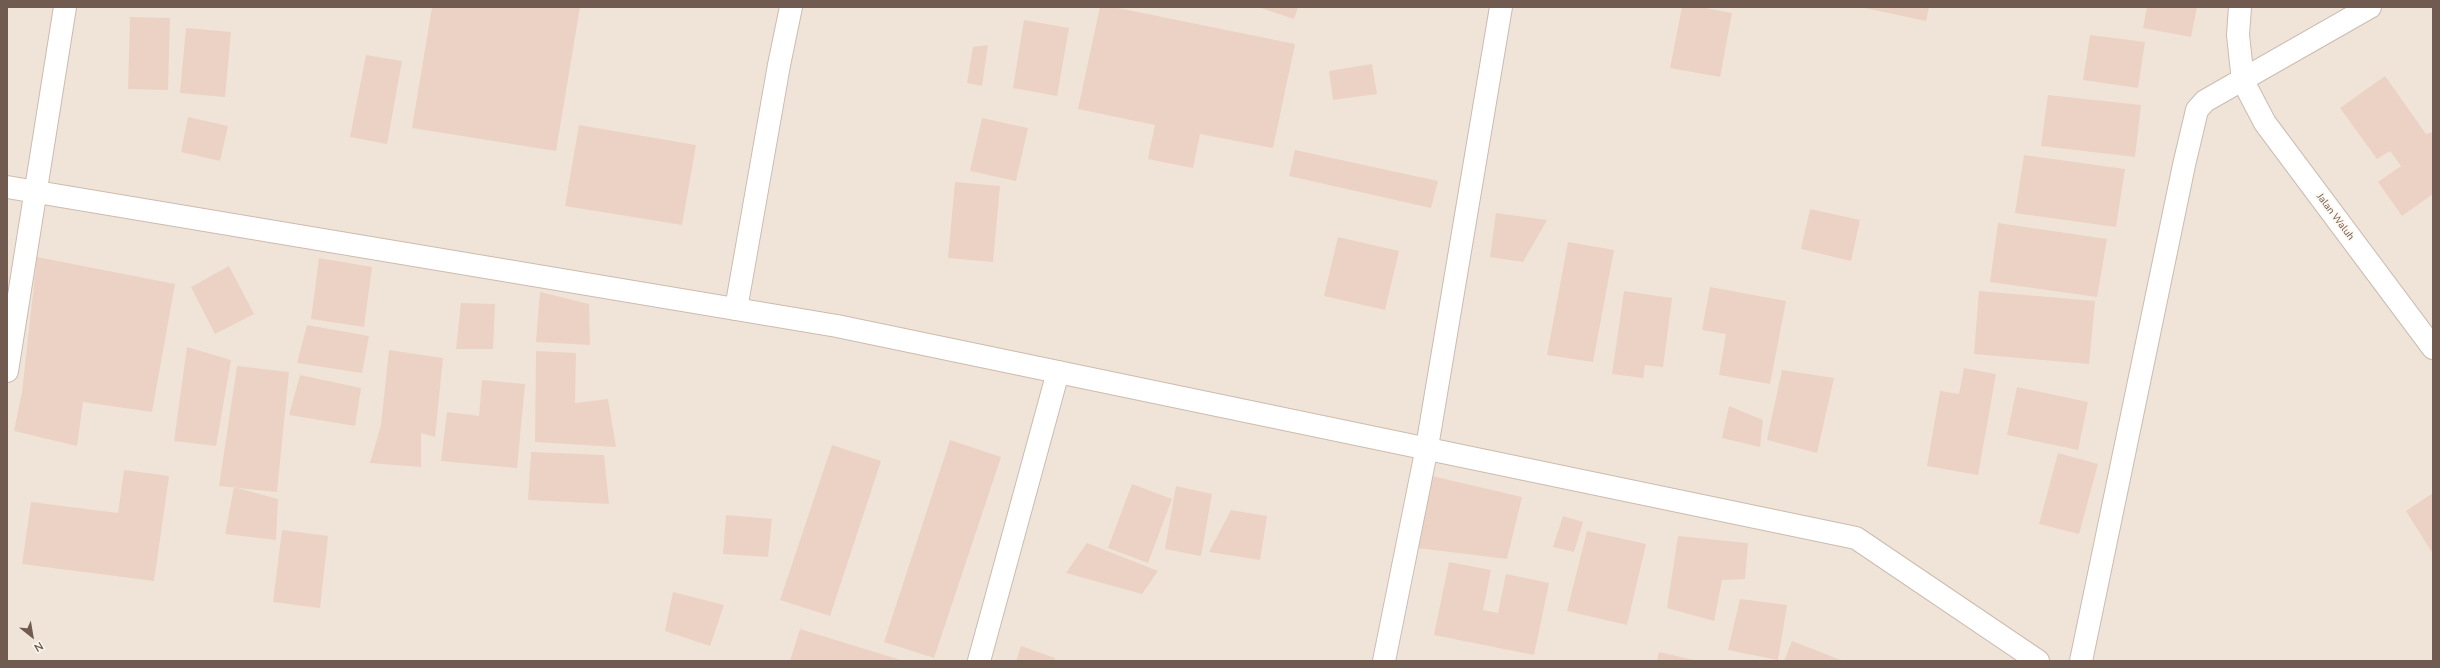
<!DOCTYPE html>
<html>
<head>
<meta charset="utf-8">
<style>
	body { margin:0 }
	#map { position:relative; width:2440px; height:668px; overflow:hidden; background:#faf3e9; font-family:"Nunito Sans",sans-serif }
	canvas { display:block }
	.frame { position:absolute; inset:0; border:8px solid #715a50; pointer-events:none }
	.north { position:absolute; left:12px; top:616px; width:40px; height:40px; -webkit-text-stroke:3px #fdf7ef; paint-order:stroke; rotate:149deg; font-size:11px; font-weight:700; line-height:16px; text-align:center; color:#715a50 }
	.north::after { content:''; display:block; margin:auto; width:14px; height:18px; background:#715a50; clip-path:polygon(50% 0,100% 100%,50% 72%,0 100%) }
</style>
</head>
<body>
<div id="map">
<canvas width="2440" height="668"></canvas>
<div class="frame"></div>
<div class="north">N</div>
</div>
<script>
const context = document.querySelector('canvas').getContext('2d');
context.lineJoin = 'round';
function paint(path, color) {
  context.fillStyle = color;
  context.fill(path, 'evenodd');
}
function strokePath(path, color, width, dash) {
  context.strokeStyle = color;
  context.lineWidth = width;
  context.lineCap = dash ? 'butt' : 'round';
  context.setLineDash(dash || []);
  context.stroke(path);
}
function drawText(font, color, halo, rows, align = 'center') {
  context.font = font + ' "Nunito Sans",sans-serif';
  context.lineWidth = 3.5;
  context.setLineDash([]);
  context.textBaseline = 'middle';
  context.strokeStyle = halo;
  context.fillStyle = color;
  for (const [text, x, y, turn = 0] of rows) {
    context.save();
    context.translate(x, y);
    context.rotate((+turn || 0) * Math.PI / 180);
    context.textAlign = isNaN(turn) ? turn : align;
    if (halo) context.strokeText(text, 0, 0);
    context.fillText(text, 0, 0);
    context.restore();
  }
}
paint(new Path2D(`
	M 7,7 L 2433,7 L 2433,661 L 7,661 Z`), '#f0e4d9');
paint(new Path2D(`
	M 432,7 L 580,7 L 556,151 L 412,128 Z
	M 1100,7 L 1113,7 L 1295,44 L 1273,148 L 1200,134 L 1193,168 L 1148,159 L 1155,125 L 1078,109 Z
	M 1258,7 L 1298,7 L 1294,19 Z
	M 1682,7 L 1700,7 L 1732,13 L 1720,77 L 1670,68 Z
	M 1860,7 L 1929,7 L 1926,21 Z
	M 2147,7 L 2197,7 L 2191,37 L 2143,28 Z
	M 130,17 L 170,18 L 168,90 L 128,89 Z
	M 1024,20 L 1069,28 L 1057,96 L 1013,88 Z
	M 186,28 L 231,32 L 225,97 L 180,93 Z
	M 2090,35 L 2145,42 L 2138,88 L 2083,80 Z
	M 988,45 L 982,86 L 967,83 L 973,47 Z
	M 366,55 L 402,61 L 387,144 L 350,137 Z
	M 1372,64 L 1377,94 L 1333,100 L 1329,71 Z
	M 2385,76 L 2426,134 L 2433,132 L 2433,194 L 2402,216 L 2378,182 L 2401,166 L 2390,151 L 2377,159 L 2340,108 Z
	M 2048,95 L 2141,105 L 2135,157 L 2041,146 Z
	M 188,117 L 228,126 L 220,161 L 181,152 Z
	M 982,118 L 1028,128 L 1016,181 L 970,171 Z
	M 579,125 L 696,145 L 682,225 L 565,206 Z
	M 1295,150 L 1438,181 L 1431,208 L 1289,176 Z
	M 2024,155 L 2125,169 L 2116,227 L 2015,213 Z
	M 955,182 L 1000,186 L 993,262 L 948,258 Z
	M 1810,209 L 1860,220 L 1851,261 L 1801,249 Z
	M 1496,213 L 1547,220 L 1523,262 L 1490,257 Z
	M 1998,223 L 2107,239 L 2097,297 L 1990,282 Z
	M 1338,237 L 1399,251 L 1385,310 L 1324,296 Z
	M 1568,242 L 1614,250 L 1593,362 L 1547,355 Z
	M 37,257 L 175,284 L 152,412 L 83,402 L 77,446 L 14,431 L 22,392 Z
	M 319,258 L 372,267 L 364,327 L 311,319 Z
	M 229,266 L 254,314 L 215,334 L 191,287 Z
	M 1710,287 L 1786,301 L 1770,384 L 1719,375 L 1726,334 L 1702,330 Z
	M 1624,291 L 1672,298 L 1663,367 L 1645,365 L 1643,378 L 1612,374 Z
	M 1979,291 L 2095,301 L 2089,364 L 1974,354 Z
	M 540,292 L 589,304 L 590,345 L 536,342 Z
	M 461,303 L 495,304 L 493,349 L 456,349 Z
	M 307,325 L 369,336 L 362,373 L 297,363 Z
	M 187,347 L 231,360 L 216,446 L 174,441 Z
	M 389,350 L 443,358 L 435,437 L 421,433 L 421,467 L 370,463 L 381,425 Z
	M 536,351 L 576,353 L 575,403 L 608,399 L 616,447 L 535,442 Z
	M 237,366 L 289,372 L 277,492 L 219,486 Z
	M 1964,368 L 1996,374 L 1978,475 L 1927,466 L 1940,391 L 1959,394 Z
	M 1782,370 L 1834,378 L 1817,453 L 1767,440 Z
	M 300,375 L 361,388 L 355,426 L 289,415 Z
	M 482,380 L 525,384 L 517,468 L 441,461 L 447,412 L 479,416 Z
	M 2017,387 L 2088,402 L 2078,450 L 2007,435 Z
	M 1729,406 L 1763,420 L 1760,447 L 1722,438 Z
	M 950,440 L 1001,457 L 934,658 L 884,642 Z
	M 832,445 L 881,461 L 830,616 L 780,600 Z
	M 531,452 L 604,455 L 609,504 L 528,500 Z
	M 2058,453 L 2098,464 L 2079,534 L 2039,524 Z
	M 124,470 L 169,476 L 154,581 L 22,564 L 31,502 L 118,513 Z
	M 1432,476 L 1522,497 L 1507,559 L 1417,548 Z
	M 1132,484 L 1172,499 L 1148,563 L 1108,548 Z
	M 1176,486 L 1212,494 L 1201,556 L 1165,549 Z
	M 234,487 L 278,499 L 276,540 L 225,534 Z
	M 2433,493 L 2433,554 L 2406,511 Z
	M 1231,510 L 1267,516 L 1260,560 L 1209,552 Z
	M 726,515 L 772,519 L 768,557 L 723,554 Z
	M 1563,516 L 1583,522 L 1574,552 L 1553,547 Z
	M 282,530 L 328,536 L 320,608 L 273,602 Z
	M 1587,531 L 1646,544 L 1627,625 L 1567,611 Z
	M 1678,536 L 1748,543 L 1745,579 L 1722,580 L 1714,621 L 1667,608 Z
	M 1087,543 L 1158,571 L 1142,594 L 1066,573 Z
	M 1449,562 L 1491,570 L 1483,610 L 1498,613 L 1506,574 L 1549,583 L 1534,655 L 1434,635 Z
	M 673,592 L 724,605 L 710,646 L 665,631 Z
	M 1740,599 L 1787,605 L 1778,660 L 1728,650 Z
	M 800,629 L 904,661 L 790,661 Z
	M 1792,641 L 1841,660 L 1841,661 L 1784,661 Z
	M 1021,646 L 1055,658 L 1054,661 L 1016,661 Z
	M 1659,652 L 1694,660 L 1694,661 L 1657,661 Z`), '#ecd2c4');
const street = new Path2D(`
	M 2240,7 L 2238,35 L 2243,81 L 2265,123 L 2433,348
	M 736,309 L 779,65 L 791,7
	M 7,371 L 65,7
	M 979,661 L 1058,372
	M 1384,661 L 1427,447 L 1501,7
	M 2081,661 L 2184,165 L 2197,110 L 2205,101 L 2370,7`);
const secondary = new Path2D(`
	M 7,187 L 837,326 L 1856,538 L 2038,661`);
strokePath(street, '#cbbbb0', 24);
strokePath(secondary, '#cdbbae', 24);
strokePath(street, '#fff', 22);
strokePath(secondary, '#fff', 22);
drawText('10px', '#715a50', '#fdf7ef', [
	["Jalan Waluh",2335,217,53]
]);
</script>
</body>
</html>
